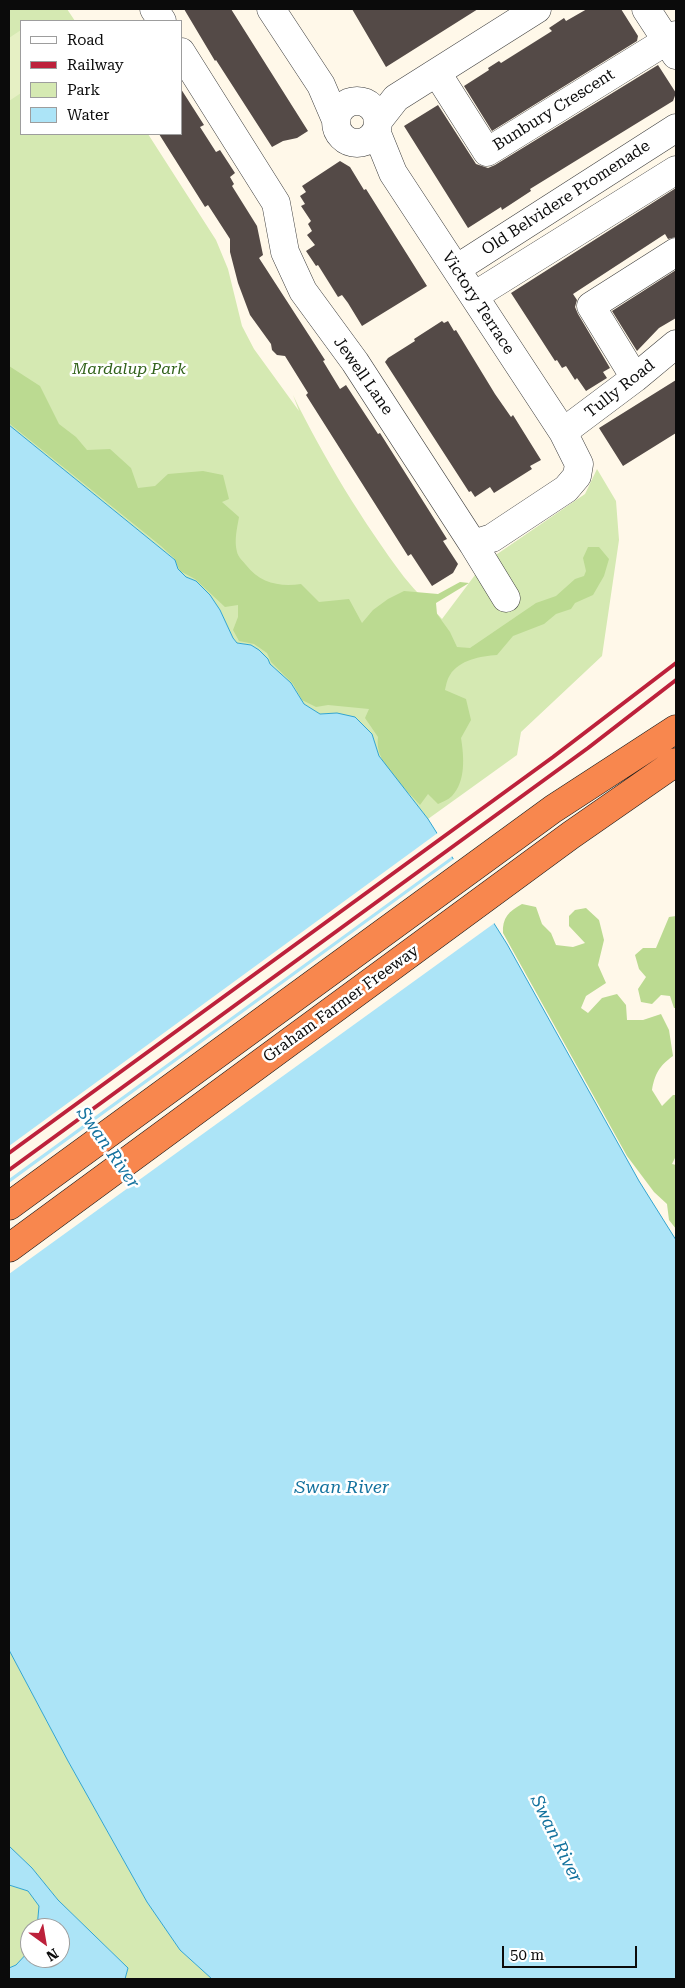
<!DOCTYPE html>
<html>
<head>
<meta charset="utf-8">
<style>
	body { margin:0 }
	#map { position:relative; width:685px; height:1988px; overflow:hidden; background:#fff8e9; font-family:"Roboto Serif",serif }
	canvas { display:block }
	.frame { position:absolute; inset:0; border:10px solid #0b0b0b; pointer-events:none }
	.legend { position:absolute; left:20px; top:20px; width:162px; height:115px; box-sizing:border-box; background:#fff; border:1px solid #9d9d9d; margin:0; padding:6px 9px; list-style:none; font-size:15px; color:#0b0b0b }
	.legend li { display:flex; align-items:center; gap:10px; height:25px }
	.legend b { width:25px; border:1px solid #9d9d9d }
	.north { position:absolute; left:20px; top:1918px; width:50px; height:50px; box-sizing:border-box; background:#fff; border:1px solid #9d9d9d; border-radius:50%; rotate:148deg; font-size:14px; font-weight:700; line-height:20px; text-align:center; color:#0b0b0b }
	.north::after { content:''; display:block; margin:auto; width:18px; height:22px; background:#bd213b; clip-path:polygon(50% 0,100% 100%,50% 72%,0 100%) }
	.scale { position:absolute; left:502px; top:1946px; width:135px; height:22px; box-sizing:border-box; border:2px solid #0b0b0b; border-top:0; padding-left:6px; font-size:15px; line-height:18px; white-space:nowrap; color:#0b0b0b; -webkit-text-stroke:4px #fff; paint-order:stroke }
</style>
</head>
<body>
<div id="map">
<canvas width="685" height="1988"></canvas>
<div class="frame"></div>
<ul class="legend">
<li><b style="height:6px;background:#fff"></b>Road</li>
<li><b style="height:6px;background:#bd213b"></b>Railway</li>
<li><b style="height:14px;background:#d5e9b2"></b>Park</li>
<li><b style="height:14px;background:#ace4f7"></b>Water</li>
</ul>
<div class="north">N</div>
<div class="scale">50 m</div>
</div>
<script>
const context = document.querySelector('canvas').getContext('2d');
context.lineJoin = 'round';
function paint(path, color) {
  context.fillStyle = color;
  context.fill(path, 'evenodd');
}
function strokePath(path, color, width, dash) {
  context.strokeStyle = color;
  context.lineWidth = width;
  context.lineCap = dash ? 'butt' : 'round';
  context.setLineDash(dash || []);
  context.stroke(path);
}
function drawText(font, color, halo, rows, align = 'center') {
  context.font = font + ' "Roboto Serif",serif';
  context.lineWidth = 5;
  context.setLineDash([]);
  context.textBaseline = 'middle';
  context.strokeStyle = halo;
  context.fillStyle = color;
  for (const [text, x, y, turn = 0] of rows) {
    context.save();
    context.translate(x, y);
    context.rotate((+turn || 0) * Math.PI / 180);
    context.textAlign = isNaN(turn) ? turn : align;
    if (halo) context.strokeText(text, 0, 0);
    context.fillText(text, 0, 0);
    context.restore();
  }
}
paint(new Path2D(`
	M 9,9 L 67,9 L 75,21 L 21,21 L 21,134 L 148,134 L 216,240 L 228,269 L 242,326 L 254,349 L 299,411 L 293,395 C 323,457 363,522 404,577 C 416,592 430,605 442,619 L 484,563 L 585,494 L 597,469 L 616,501 L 619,540 L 602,656 L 521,732 L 517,755 L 428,819 L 379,756 L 372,734 L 337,713 L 320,714 L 304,704 L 291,683 L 270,664 L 268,659 L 251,645 L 237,643 L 233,638 L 220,610 L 210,595 L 196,581 L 186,577 L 177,569 L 175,560 L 9,425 Z
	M 9,1650 L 68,1761 L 147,1902 L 180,1950 L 212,1979 L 125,1979 L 128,1968 L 58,1900 L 32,1868 L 9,1846 Z
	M 9,1885 L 28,1891 L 40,1906 L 37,1928 L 30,1928 L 30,1950 L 16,1965 L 9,1968 Z`), '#d5e9b2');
paint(new Path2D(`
	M 9,366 L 40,386 L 59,424 L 76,437 L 87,450 L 110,449 L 131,468 L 138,488 L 155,486 L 168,474 L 203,471 L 223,475 L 229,499 L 222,502 L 239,517 C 237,529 234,540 237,552 C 238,557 243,561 246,565 C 260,583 279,587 301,584 L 319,602 L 349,599 L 362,623 L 373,610 L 388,599 L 404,591 L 438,594 L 460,582 L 469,583 L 436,603 L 437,614 L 450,632 L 457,647 L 470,648 L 536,603 L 556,596 L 575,579 L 584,576 L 586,571 L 583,558 L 588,547 L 599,547 L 609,559 L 604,576 L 593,595 L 575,603 L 571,609 L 556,614 L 544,624 L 513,636 L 497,655 C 481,656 459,660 450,675 C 447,679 446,686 445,690 L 466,699 L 471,720 L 461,738 C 464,757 466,781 452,796 C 448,800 442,802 438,804 L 428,794 L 420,805 C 404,786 374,764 378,737 L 365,718 L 369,709 L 328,705 L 316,707 L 302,700 L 293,684 L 271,662 L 267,653 L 254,644 L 239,641 L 233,630 L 238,617 L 238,605 L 225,607 L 195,579 L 180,571 L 174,558 L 161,546 L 10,424 L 9,421 Z
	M 522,904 L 536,907 L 542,924 L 551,933 L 556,945 L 573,947 L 585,943 L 569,926 L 569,916 L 575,910 L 586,908 L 599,920 L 604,940 L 598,965 L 606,983 L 586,996 L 581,1008 L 588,1013 L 602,998 L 617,994 L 626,1005 L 627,1020 L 643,1020 L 661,1014 L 669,1030 L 673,1056 C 659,1066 655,1074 652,1090 L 662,1106 L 673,1095 L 676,1095 L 676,1156 L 672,1164 L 676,1165 L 676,1229 L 669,1220 L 667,1204 L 654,1192 L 627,1156 L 503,933 C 502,918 509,911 522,904 Z
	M 676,916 L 676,1008 L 674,1008 L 670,996 L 661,995 L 652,1004 L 641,1002 L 638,989 L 646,977 L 639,969 L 635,955 L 643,948 L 656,948 L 669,917 Z`), '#bbda91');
paint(new Path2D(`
	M 21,30 L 21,93 L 9,101 L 9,38 Z`), '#e6f0c4');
const water = new Path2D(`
	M 9,425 L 175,560 L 178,569 L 186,577 L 196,581 L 210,595 L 220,610 L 233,638 L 237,643 L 251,645 L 259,650 L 268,659 L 270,664 L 291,683 L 304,704 L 320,714 L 337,713 L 355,717 L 372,734 L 379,756 L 428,819 L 507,944 L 639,1181 L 676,1240 L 676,1979 L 212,1979 L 180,1950 L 147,1902 L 68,1761 L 9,1650 Z
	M 9,1846 L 32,1868 L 58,1900 L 128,1968 L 125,1979 L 9,1979 L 9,1968 L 16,1965 L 30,1950 L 30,1958 L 60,1958 L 60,1928 L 37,1928 L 39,1906 L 28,1891 L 9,1885 Z`);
paint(water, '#ace4f7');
strokePath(water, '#32a4d0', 1);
paint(new Path2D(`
	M 439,832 L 454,855 L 9,1179 L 9,1146 Z
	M 455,858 L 496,922 L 9,1274 L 9,1183 Z`), '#fff8e9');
paint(new Path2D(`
	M 184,9 L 231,9 L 308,131 L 297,138 L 283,141 L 272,147 L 216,60 L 215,61 Z
	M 352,9 L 478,9 L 386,67 Z
	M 587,9 L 621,9 L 638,36 L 637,41 L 492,131 L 464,86 L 489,70 L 488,68 L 499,61 L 501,63 L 552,31 L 549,28 L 564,18 L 566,21 Z
	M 658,65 L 676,93 L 673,101 L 530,189 L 531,191 L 502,210 L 501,207 L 468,228 L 404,126 L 438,105 L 476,164 L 488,168 L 495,165 Z
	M 181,89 L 204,125 L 200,127 L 216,152 L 220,150 L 235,173 L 230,177 L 234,184 L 232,186 L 257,226 L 263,255 L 259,258 L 325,360 L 323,361 L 340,389 L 346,385 L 378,434 L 380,433 L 447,539 L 443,541 L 458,564 L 453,573 L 432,586 L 411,554 L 408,556 L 306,395 L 308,393 L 285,356 L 277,355 L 272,350 L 271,344 L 250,315 L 238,283 L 230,252 L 230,239 L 208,205 L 205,207 L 159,134 L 181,134 Z
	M 340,161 L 350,167 L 364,190 L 366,189 L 427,286 L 362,326 L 348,303 L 342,295 L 338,297 L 318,265 L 316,266 L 306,251 L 315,245 L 307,235 L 312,231 L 308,224 L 311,221 L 301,206 L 305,204 L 300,196 L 306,192 L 302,186 Z
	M 676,188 L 676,237 L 668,239 L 665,234 L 573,294 L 577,300 L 575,307 L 578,314 L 610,368 L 603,372 L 607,378 L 586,391 L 577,378 L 575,380 L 566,366 L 562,368 L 557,360 L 555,361 L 511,293 Z
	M 676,270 L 676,318 L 659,328 L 637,351 L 612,311 Z
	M 442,321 L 444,323 L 448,321 L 454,331 L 456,330 L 495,394 L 511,417 L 513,415 L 541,460 L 530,466 L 532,469 L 494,493 L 490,487 L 475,497 L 471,491 L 469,492 L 385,362 L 388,358 L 415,341 L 414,339 Z
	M 676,380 L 676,433 L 623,466 L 599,428 Z`), '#544a47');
const minor = new Path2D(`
	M 154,9 L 162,21
	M 271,9 L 321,85 L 336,120
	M 646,9 L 676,55
	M 181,52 L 276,203 L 285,252 L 303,291 L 355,362 L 473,544 L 492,538 L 566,489 L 577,476 L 579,464 L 563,432 L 393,173 L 376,131
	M 437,73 L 487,152 L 676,35
	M336 122a21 21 0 1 1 42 0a21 21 0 1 1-42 0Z
	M 378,121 L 396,98 L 537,9
	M 456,269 L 676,128
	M 474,296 L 676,170
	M 635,378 L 591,306 L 676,252
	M 563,432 L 635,378 L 676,344
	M 473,544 L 506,598`);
const highway = new Path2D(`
	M 9,1206 L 553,809 L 676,729
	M 9,1248 L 571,835 L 676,762`);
strokePath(minor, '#3e3e3e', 29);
strokePath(highway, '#1c1c1c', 29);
strokePath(minor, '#fff', 28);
strokePath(highway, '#f8874e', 28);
strokePath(new Path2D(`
	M 9,1153 L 553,757 L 676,663
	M 9,1170 L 588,748 L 676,680`), '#bd213b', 4);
drawText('16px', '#0b0b0b', '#fff', [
	["Bunbury Crescent",554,110,-32],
	["Old Belvidere Promenade",566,198,-33],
	["Victory Terrace",478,303,57],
	["Jewell Lane",363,376,55],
	["Tully Road",620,389,-38],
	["Graham Farmer Freeway",341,1004,-36]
]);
drawText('italic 16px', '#32631b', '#fff', [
	["Mardalup Park",129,369]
]);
drawText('italic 18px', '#13729e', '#fff', [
	["Swan River",108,1148,55],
	["Swan River",342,1488],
	["Swan River",556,1839,64]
]);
</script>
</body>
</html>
